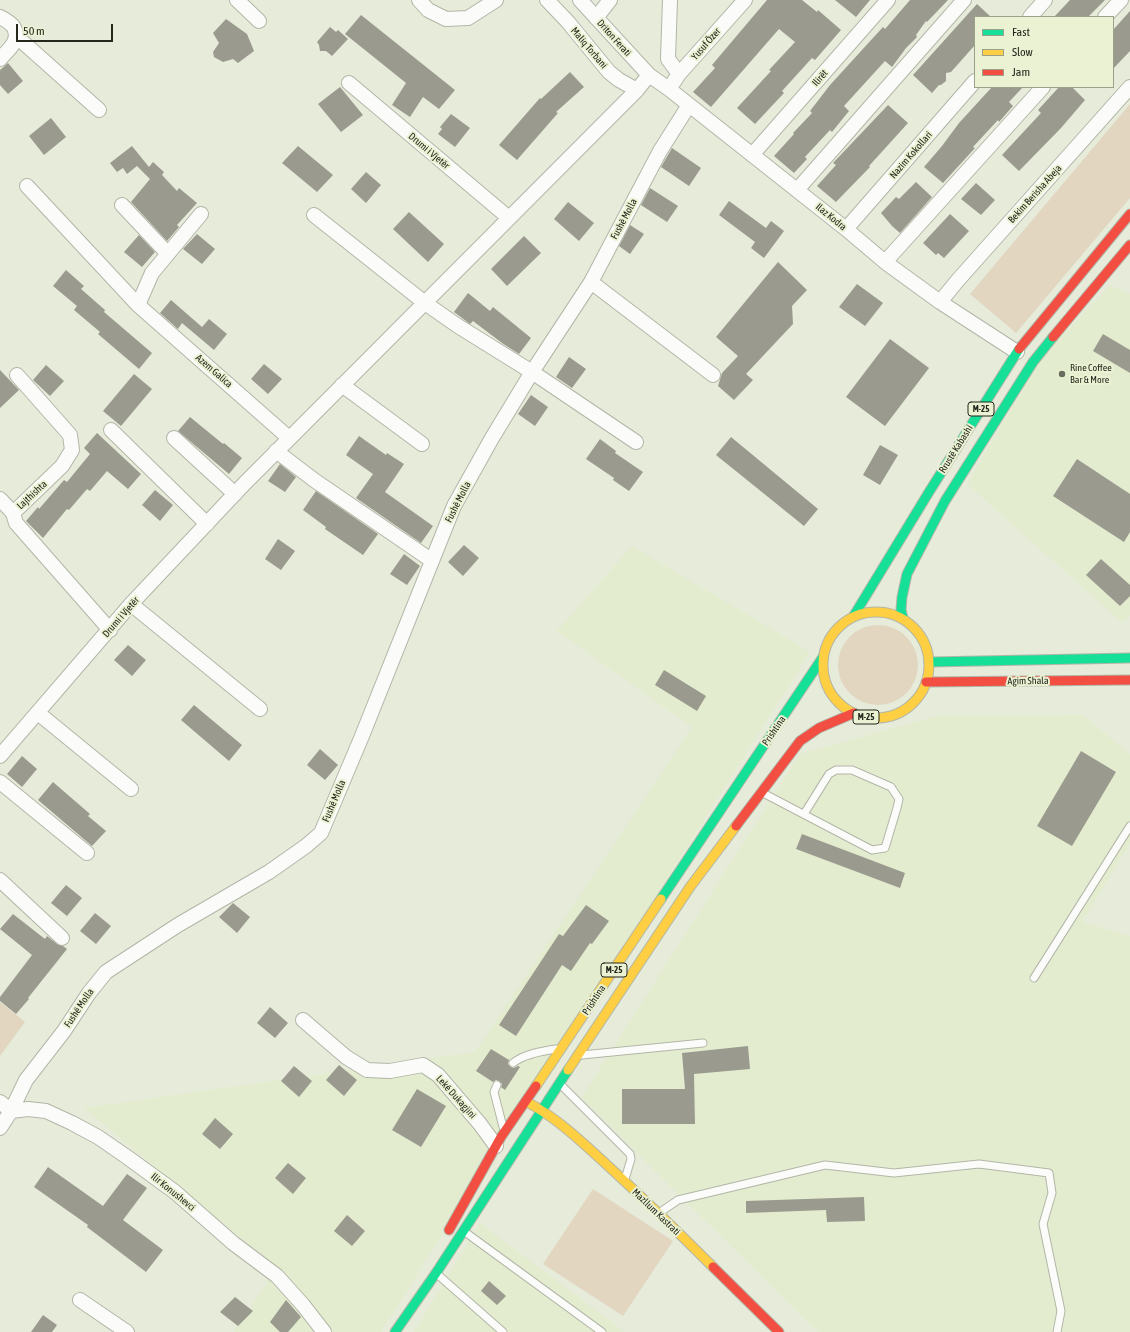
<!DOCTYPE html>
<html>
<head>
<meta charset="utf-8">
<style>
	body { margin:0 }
	#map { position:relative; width:1130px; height:1332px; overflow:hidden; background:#e6ebda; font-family:"Asap Condensed",sans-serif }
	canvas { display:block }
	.legend { position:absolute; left:974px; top:16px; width:140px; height:72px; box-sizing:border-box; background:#eaf2d3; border:1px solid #9ba18a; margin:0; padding:5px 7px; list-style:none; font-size:12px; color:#25271c }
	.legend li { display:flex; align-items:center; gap:8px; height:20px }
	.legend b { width:20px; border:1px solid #9ba18a }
	.scale { position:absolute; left:16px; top:24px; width:97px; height:18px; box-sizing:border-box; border:2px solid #25271c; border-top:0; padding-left:5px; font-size:12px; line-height:14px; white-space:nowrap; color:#25271c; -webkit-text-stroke:3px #eaf2d3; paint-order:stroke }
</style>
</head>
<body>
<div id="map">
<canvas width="1130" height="1332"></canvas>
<ul class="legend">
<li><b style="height:5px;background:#16e098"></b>Fast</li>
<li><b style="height:5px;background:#ffcf43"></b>Slow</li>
<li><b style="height:5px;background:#f24e42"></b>Jam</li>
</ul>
<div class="scale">50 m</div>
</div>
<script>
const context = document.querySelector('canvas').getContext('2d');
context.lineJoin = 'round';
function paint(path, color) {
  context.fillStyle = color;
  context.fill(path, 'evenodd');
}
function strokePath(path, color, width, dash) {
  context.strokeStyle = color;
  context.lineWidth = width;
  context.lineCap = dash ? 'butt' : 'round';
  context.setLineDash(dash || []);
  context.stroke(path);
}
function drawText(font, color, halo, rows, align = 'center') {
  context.font = font + ' "Asap Condensed",sans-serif';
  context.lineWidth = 4;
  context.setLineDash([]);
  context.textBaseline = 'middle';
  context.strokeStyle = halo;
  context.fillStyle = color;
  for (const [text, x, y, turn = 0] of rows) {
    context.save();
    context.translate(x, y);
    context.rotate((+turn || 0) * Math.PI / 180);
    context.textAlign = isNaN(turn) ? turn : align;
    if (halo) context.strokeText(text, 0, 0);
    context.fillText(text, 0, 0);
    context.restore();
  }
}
paint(new Path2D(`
	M 1110,285 L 1130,294 L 1130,532 L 1129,534 L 1130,535 L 1130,615 L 1123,623 L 967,484 L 1041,358 Z
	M 632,546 L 810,652 L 381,1332 L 234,1332 L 277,1268 L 84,1108 L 475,1052 L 692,727 L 557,631 Z
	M 1083,715 L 1130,754 L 1130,844 L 1082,922 L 1130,936 L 1130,1332 L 818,1332 L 581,1098 L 800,754 L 937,716 Z
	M 480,1223 L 625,1332 L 414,1332 Z`), '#e4eccf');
paint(new Path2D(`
	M 1130,104 L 1130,198 L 1016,333 L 970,294 Z
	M838 665a40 40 0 1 1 80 0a40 40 0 1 1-80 0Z
	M 0,1002 L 25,1022 L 0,1056 Z
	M 593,1189 L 673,1241 L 623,1316 L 543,1264 Z`), '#e2d6c1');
paint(new Path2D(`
	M 767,0 L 802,0 L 817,12 L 818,10 L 841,30 L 815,60 L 812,58 L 782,91 L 784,93 L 755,124 L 737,108 L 771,71 L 769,70 L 795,42 L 779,29 L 711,107 L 693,92 L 715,68 L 712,65 Z
	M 835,0 L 870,0 L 856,17 Z
	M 910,0 L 948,0 L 927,22 L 926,21 L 916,35 L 917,37 L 906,48 L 892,67 L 885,61 L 844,106 L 849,111 L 832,132 L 830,130 L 805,157 L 807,159 L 794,173 L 774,156 L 794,134 L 793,133 L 812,113 L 810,111 L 830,85 L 883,27 L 885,29 Z
	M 1070,0 L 1105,0 L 1088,17 L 1054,17 Z
	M 977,4 L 991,17 L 975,17 L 975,45 L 951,72 L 946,73 L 946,81 L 941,85 L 939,85 L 932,93 L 913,75 Z
	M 1130,11 L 1130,51 L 1113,69 L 1113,30 Z
	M 361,15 L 455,90 L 439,109 L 423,97 L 410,117 L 392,105 L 406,83 L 345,34 Z
	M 226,19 L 247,34 L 254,51 L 238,63 L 233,59 L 223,62 L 214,57 L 213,52 L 219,43 L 213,33 Z
	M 330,27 L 336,32 L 338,30 L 348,39 L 332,56 L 326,51 L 320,51 L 319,45 L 317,42 Z
	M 8,63 L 23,81 L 8,94 L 0,85 L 0,70 Z
	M 570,72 L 584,87 L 556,112 L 558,113 L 517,160 L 499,145 L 540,98 L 541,99 Z
	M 340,87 L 363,115 L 341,132 L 318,104 Z
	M 992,87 L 1023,87 L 1009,102 L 1013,106 L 999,122 L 998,120 L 973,147 L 975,148 L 943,183 L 924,167 L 942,146 L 959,123 Z
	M 1059,87 L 1072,87 L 1085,100 L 1061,128 L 1019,171 L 1002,155 L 1041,113 L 1038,110 Z
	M 888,105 L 908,123 L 869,166 L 870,167 L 836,202 L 817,186 L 836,165 L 833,163 Z
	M 451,114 L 470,128 L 455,147 L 438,134 L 442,129 L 440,127 Z
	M 51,118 L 66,137 L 44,155 L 29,136 Z
	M 132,146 L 149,167 L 153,162 L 164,172 L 162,175 L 177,191 L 179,188 L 197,203 L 177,225 L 179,227 L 167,241 L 131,202 L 150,179 L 137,166 L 127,174 L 123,168 L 117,172 L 110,163 Z
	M 298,146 L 333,175 L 317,192 L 282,163 Z
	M 672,148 L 701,168 L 689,186 L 661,167 Z
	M 366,172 L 381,185 L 366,203 L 351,189 Z
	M 916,182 L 932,197 L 900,233 L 892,226 L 881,213 L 896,197 L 899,199 Z
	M 976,183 L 995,200 L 981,215 L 961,199 Z
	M 650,188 L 678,206 L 667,222 L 641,205 Z
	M 729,201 L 766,228 L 771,221 L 784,231 L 764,258 L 751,248 L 755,242 L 719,215 Z
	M 568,202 L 594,223 L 579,241 L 554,219 Z
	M 409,212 L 444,244 L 428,262 L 393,229 Z
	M 950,214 L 969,231 L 944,258 L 938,253 L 936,255 L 923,243 Z
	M 630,225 L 644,234 L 630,254 L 619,246 Z
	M 197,234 L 215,249 L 202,264 L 183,249 Z
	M 139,235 L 155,252 L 142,267 L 124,252 Z
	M 524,236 L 541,253 L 507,286 L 491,269 Z
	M 778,262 L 807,290 L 792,306 L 793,324 L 746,374 L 753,380 L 734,400 L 718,386 L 722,373 L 738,356 L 716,337 Z
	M 66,270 L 84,286 L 81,289 L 105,310 L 104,312 L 152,353 L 139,369 L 98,334 L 100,332 L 74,310 L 77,306 L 53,286 Z
	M 857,284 L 883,303 L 865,326 L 839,307 Z
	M 468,293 L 490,311 L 493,307 L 531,338 L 519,354 L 502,343 L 473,321 L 470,324 L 454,312 Z
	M 171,300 L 202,327 L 209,319 L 227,334 L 214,350 L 182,323 L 178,329 L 160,313 Z
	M 1103,334 L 1130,350 L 1130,373 L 1093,351 Z
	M 890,339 L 929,368 L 885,426 L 846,397 Z
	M 569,357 L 586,369 L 572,388 L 556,377 Z
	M 264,364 L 282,379 L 268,394 L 251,379 Z
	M 46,365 L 64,381 L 50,396 L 33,380 Z
	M 0,370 L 19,390 L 0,408 Z
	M 134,374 L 152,389 L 121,426 L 103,411 Z
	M 531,395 L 548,407 L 535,426 L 518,414 Z
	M 190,417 L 223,444 L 224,443 L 242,458 L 229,474 L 178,431 Z
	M 97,433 L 141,474 L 128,489 L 107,471 L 90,491 L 87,489 L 69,510 L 67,509 L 43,538 L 26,521 L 38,507 L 39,509 L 64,480 L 67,482 L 90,454 L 84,448 Z
	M 359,436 L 386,455 L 387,453 L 404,464 L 385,492 L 433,526 L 421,543 L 356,498 L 373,474 L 346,455 Z
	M 731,437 L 818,509 L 804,526 L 716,455 Z
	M 600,439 L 616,451 L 615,453 L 643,472 L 629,491 L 613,480 L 614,478 L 586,459 Z
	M 880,445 L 898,455 L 880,485 L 863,475 Z
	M 1077,459 L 1130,494 L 1130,532 L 1124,542 L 1053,496 Z
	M 280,464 L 296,477 L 285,492 L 268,481 Z
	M 155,490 L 173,505 L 160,521 L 142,505 Z
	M 316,491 L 378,534 L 363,555 L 325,529 L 326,527 L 303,510 Z
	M 278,539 L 295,551 L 281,570 L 265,559 Z
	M 464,545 L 479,558 L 463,576 L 448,562 Z
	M 404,554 L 420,566 L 407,585 L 390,574 Z
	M 1101,559 L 1130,585 L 1130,596 L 1120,606 L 1086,575 Z
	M 128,645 L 146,660 L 132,676 L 114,660 Z
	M 664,670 L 706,696 L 697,711 L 655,685 Z
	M 194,705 L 242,745 L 229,761 L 181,720 Z
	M 320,749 L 338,765 L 325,780 L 307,765 Z
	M 1081,751 L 1116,772 L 1072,846 L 1037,826 Z
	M 22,756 L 37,769 L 22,787 L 7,774 Z
	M 53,782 L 90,814 L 88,816 L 106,831 L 92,846 L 38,800 Z
	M 802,834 L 905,873 L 900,888 L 796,849 Z
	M 66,885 L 82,898 L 67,916 L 51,903 Z
	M 233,903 L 250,917 L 237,933 L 219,917 Z
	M 586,905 L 609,921 L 592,944 L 590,943 L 571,971 L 562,965 L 516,1036 L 499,1025 L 559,934 L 563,936 Z
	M 95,913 L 111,926 L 96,944 L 80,931 Z
	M 13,914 L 45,939 L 47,936 L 57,944 L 63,946 L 67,949 L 28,998 L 29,999 L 16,1014 L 0,1001 L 0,997 L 32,955 L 0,929 Z
	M 270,1007 L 288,1023 L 275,1038 L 257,1023 Z
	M 748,1046 L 750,1069 L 694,1074 L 695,1124 L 622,1124 L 622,1089 L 685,1089 L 682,1053 Z
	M 491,1049 L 509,1060 L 508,1064 L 511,1067 L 514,1068 L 518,1066 L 520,1067 L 505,1090 L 501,1087 L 502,1084 L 499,1081 L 496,1080 L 493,1082 L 476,1071 Z
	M 339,1065 L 357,1080 L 344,1096 L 326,1080 Z
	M 294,1066 L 312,1081 L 299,1097 L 281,1081 Z
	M 417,1089 L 446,1106 L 421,1147 L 392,1130 Z
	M 215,1118 L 233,1134 L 220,1149 L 202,1134 Z
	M 288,1163 L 306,1178 L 293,1194 L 275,1178 Z
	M 48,1167 L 103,1206 L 127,1174 L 147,1188 L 123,1220 L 163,1250 L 146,1272 L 87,1227 L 88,1225 L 34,1187 Z
	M 864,1197 L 865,1221 L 827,1222 L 826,1210 L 746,1213 L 746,1201 Z
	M 347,1215 L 365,1231 L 352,1246 L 334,1231 Z
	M 489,1281 L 506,1296 L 497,1305 L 481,1291 Z
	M 235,1297 L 253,1311 L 238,1326 L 220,1312 Z
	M 286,1300 L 301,1317 L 288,1332 L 280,1332 L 270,1322 Z
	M 43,1315 L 57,1325 L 52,1332 L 31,1332 Z`), '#9a9b8e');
const lane = new Path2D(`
	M 763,793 L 872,850 L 885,848 L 897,808 L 899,799 L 891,787 L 852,770 L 836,770 L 829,774 L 804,814
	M 1034,978 L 1130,826
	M 582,1055 L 703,1043
	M 513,1063 C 524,1054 542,1051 556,1049
	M 497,1085 L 494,1092 L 503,1127
	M 561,1085 L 630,1154 L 631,1159 L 625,1179
	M 659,1213 L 678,1200 L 825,1165 L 894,1173 L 979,1164 L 1049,1173 L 1052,1193 L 1043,1224 L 1061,1311 L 1057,1332
	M 465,1232 L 602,1332
	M 437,1274 L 503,1332`);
const street = new Path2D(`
	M 237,0 L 259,21
	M 419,0 L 428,10 L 446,19 L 468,18 L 496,0
	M 547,0 L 568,22 L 609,72 L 619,80 L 637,90
	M 580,0 L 649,75 L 669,89 L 846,229 L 885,262 L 940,302 L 1017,352
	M 670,0 L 668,59 L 679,74
	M 0,17 C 4,19 10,23 13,26 C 22,40 8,50 0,59
	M 1030,17 L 1045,0
	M 1105,17 L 1121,0
	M 596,18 L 610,0
	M 16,36 L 99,110
	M 349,83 L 509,218
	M 669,89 L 679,74 L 745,0
	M 752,155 L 888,0
	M 27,186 L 138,305
	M 797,190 L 964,0
	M 122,205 L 168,254
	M 201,214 L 152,273 L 138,305 L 289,438
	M 314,215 L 425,303 L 458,326 L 532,372 L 591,282 L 660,151 L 689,105
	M 846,229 L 975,81
	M 885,262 L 1043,87
	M 591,282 L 713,375
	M 940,302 L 958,280 L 1130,87
	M 17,375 L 70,435 L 72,450 L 62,466 L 13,513 L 16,523 L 110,630
	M 342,385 L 422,444
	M 111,430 L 207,524
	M 174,438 L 235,494
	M 276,451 L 314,480 L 431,560
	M 0,499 L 13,513
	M 131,604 L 260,709
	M 38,713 L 131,789
	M 0,756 L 131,604 L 245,483 L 637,90 L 649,75
	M 0,782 L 87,853
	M 0,880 L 62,938
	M 303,1020 L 346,1057 L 367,1070 L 390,1071 L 423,1065 L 438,1075 L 480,1124 L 496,1146
	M 0,1102 L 11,1111 L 26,1080 L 64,1031 L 89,993 L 106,972 L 178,925 L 269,872 L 306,846 L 321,833 L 362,736 L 454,506 L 492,438 L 532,372 L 636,442
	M 0,1128 L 11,1111 L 28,1109 L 46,1111 L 72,1123 L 98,1137 L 127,1157 L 175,1192 L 233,1243 L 277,1276 L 303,1305 L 324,1332
	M 80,1300 L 127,1332`);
const fast = new Path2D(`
	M 853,617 L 929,492 L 1019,349
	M 903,618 L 901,610 L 902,597 L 907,574 L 945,501 L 1033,362 L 1053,337
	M 929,662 L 1130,658
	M 661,899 L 823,657
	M 395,1332 L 436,1273 L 568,1070`);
const slow = new Path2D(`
	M823 665a53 53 0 1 1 106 0a53 53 0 1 1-106 0Z
	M 568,1070 L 690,887 L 736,826
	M 536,1086 L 661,899
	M 527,1102 C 557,1118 581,1141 606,1164 C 642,1197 678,1232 713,1267`);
const jam = new Path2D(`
	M 1053,337 L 1130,245
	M 1019,349 L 1130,214
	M 926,682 L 1130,680
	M 736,826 L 800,741 L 819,728 L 854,713
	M 449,1230 L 501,1137 L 536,1086
	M 713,1267 L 779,1332`);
strokePath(lane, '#b2b6a8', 9);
strokePath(street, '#b2b6a8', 16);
strokePath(fast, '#b2b6a8', 11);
strokePath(slow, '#b2b6a8', 11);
strokePath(jam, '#b2b6a8', 11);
strokePath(lane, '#fbfcf9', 7);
strokePath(street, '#fbfcf9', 14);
strokePath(fast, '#16e098', 9);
strokePath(slow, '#ffcf43', 9);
strokePath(jam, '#f24e42', 9);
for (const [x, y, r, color] of [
	[1062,374,4,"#696c5e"]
]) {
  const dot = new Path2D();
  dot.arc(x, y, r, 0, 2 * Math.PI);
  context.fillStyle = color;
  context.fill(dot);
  strokePath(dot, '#eaf2d3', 1.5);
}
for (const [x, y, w] of [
	[981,409,26],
	[866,717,26],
	[614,970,26]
]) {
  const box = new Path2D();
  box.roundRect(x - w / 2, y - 7, w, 14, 3);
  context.fillStyle = '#eaf2d3';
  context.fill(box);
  strokePath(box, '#25271c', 1);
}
drawText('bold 9px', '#25271c', null, [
	["M-25",981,409],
	["M-25",866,717],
	["M-25",614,970]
]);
drawText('10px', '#25271c', '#eaf2d3', [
	["Driton Ferati",614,38,48],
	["Yusuf Özer",706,44,-49],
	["Maliq Torbani",589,48,50],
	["Ilirët",820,78,-49],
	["Drumi i Vjetër",429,151,40],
	["Nazim Kokollari",911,155,-49],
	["Bekim Berisha Abeja",1035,194,-48],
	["Ilaz Kodra",831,217,39],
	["Fushë Molla",624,219,-62],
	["Azem Galica",214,371,41],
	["Rrustë Kabashi",956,449,-58],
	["Lajthishta",32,495,-43],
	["Fushë Molla",458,502,-63],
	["Drumi i Vjetër",121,617,-49],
	["Agim Shala",1028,681,-1],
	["Prishtina",774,731,-56],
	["Fushë Molla",334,801,-67],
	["Prishtina",594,1000,-57],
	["Fushë Molla",79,1008,-56],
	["Lekë Dukagjini",456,1097,48],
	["Ilir Konushevci",173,1192,39],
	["Mazllum Kastrati",656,1212,44]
]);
drawText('10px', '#25271c', '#eaf2d3', [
	["Rine Coffee",1070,368],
	["Bar & More",1070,380]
], 'left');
</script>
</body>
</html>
